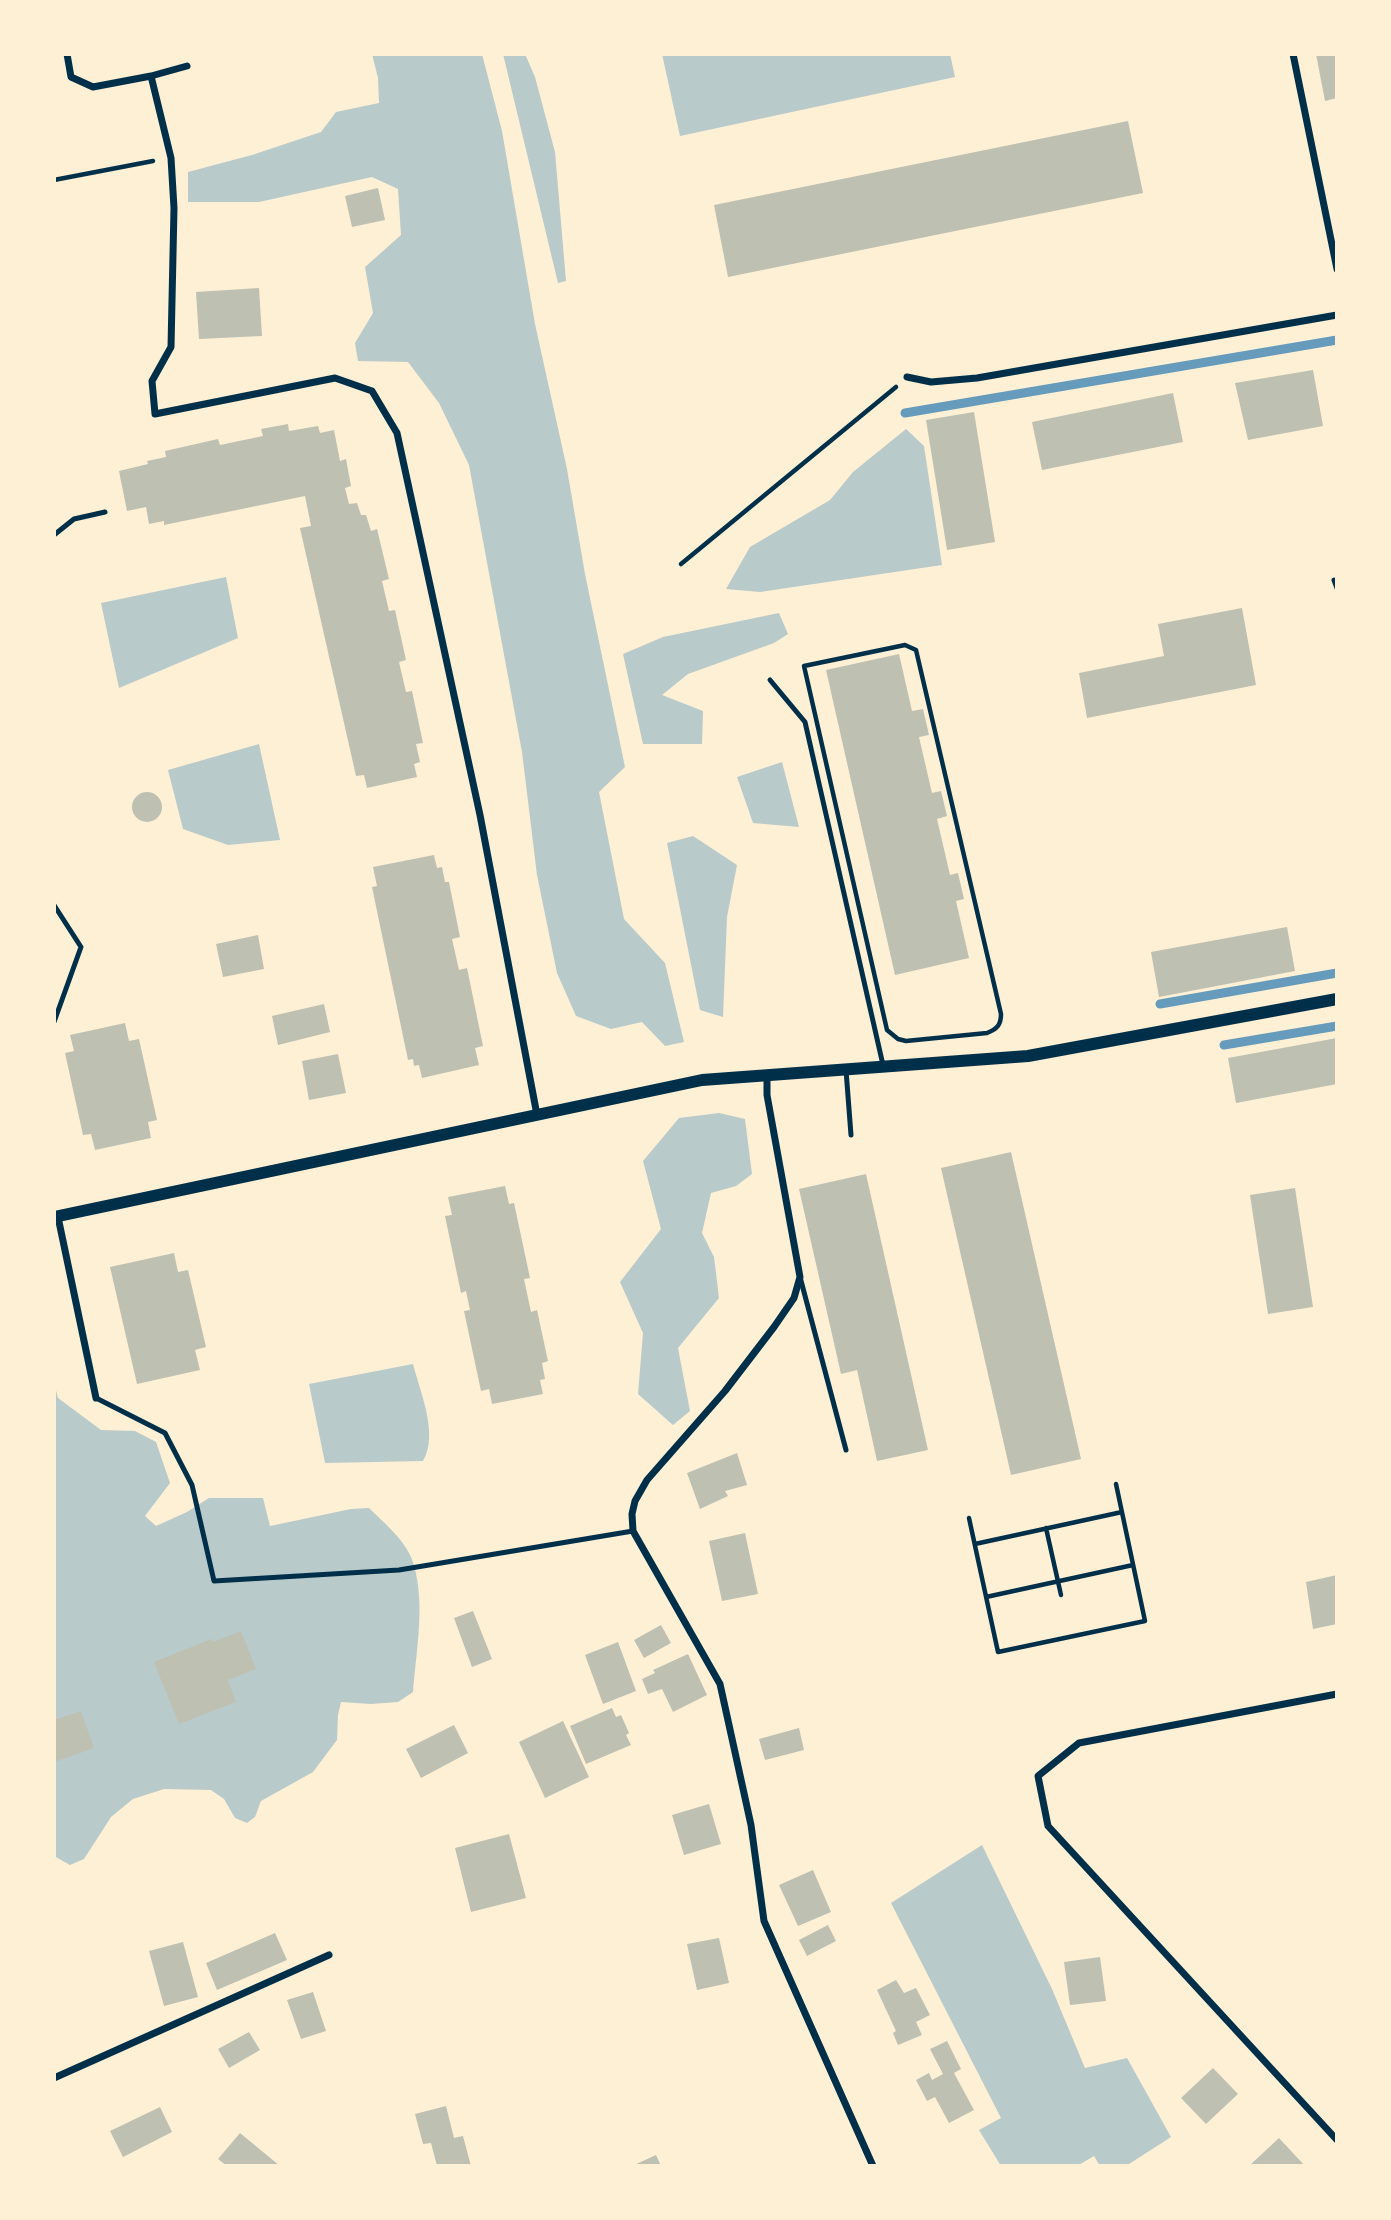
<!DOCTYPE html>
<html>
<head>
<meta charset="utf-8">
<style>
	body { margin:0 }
	#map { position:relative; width:1391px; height:2220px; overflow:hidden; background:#fdf0d5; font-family:Rubik,sans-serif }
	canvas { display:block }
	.frame { position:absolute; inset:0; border:56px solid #fdf0d5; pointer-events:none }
</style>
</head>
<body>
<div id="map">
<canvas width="1391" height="2220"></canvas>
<div class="frame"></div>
</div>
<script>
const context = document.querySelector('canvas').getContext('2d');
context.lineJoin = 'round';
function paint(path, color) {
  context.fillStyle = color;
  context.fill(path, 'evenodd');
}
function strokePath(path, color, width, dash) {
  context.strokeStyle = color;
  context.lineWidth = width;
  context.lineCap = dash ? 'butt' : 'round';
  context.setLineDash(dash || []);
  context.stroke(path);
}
paint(new Path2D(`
	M 372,54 L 482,54 L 502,131 L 535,324 L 567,469 L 585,574 L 625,767 L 599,792 L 624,919 L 665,963 L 684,1042 L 665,1046 L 642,1022 L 611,1029 L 576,1016 L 557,973 L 537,875 L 522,752 L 469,465 L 439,403 L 408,362 L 358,361 L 355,343 L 373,313 L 365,267 L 401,235 L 398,189 L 372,177 L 259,202 L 188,202 L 188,172 L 252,155 L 321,132 L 336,112 L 379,103 L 378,78 Z
	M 503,54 L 525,54 L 535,77 L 555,152 L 566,281 L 558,283 Z
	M 662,54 L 950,54 L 955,77 L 680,136 Z
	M 906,429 L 924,446 L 942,565 L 760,592 L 726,589 L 750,547 L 830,500 L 853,472 Z
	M 226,577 L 238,638 L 119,688 L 101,603 Z
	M 779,613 L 788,634 L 774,643 L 688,674 L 662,695 L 703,711 L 702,744 L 643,744 L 623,654 L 663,637 Z
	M 259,744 L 280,840 L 228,845 L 183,829 L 168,770 Z
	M 782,762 L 799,827 L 753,823 L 737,777 Z
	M 693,836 L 737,865 L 727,917 L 723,1017 L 700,1010 L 667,843 Z
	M 719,1113 L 745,1119 L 752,1174 L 736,1186 L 711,1193 L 702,1233 L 714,1257 L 719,1298 L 678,1348 L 690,1411 L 673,1425 L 638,1394 L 643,1333 L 620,1282 L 661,1229 L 643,1161 L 679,1118 Z
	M 413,1364 C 420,1392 439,1434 423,1461 L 325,1463 L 309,1384 Z
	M 54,1383 L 58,1398 L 101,1430 L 135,1431 L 156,1442 L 170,1483 L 145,1516 L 156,1526 L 187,1512 L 209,1498 L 263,1498 L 270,1526 L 351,1509 L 369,1508 C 384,1523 402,1537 411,1557 C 427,1598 416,1650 413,1692 L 398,1702 L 371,1704 L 341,1702 L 338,1715 L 337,1740 L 313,1772 L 261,1801 L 255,1817 L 247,1823 L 235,1818 L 224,1799 L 211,1790 L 164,1789 L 133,1799 L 111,1817 L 84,1859 L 70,1865 L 54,1856 Z
	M 982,1845 L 1052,1989 L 1085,2068 L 1127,2058 L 1171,2137 L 1126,2166 L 1100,2166 L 1094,2156 L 1077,2166 L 1001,2166 L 979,2130 L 1001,2118 L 891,1903 Z`), '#b9caca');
strokePath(new Path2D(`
	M 905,413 L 1337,340
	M 1160,1004 L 1337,973
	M 1224,1045 L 1337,1026`), '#669bbc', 9);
paint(new Path2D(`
	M 1316,54 L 1337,54 L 1337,98 L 1325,101 Z
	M 1128,121 L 1143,193 L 728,277 L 714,205 Z
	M 378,188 L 385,220 L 352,227 L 345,196 Z
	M 259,288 L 262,336 L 199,339 L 196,292 Z
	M 1313,370 L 1323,426 L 1248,440 L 1235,383 Z
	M 1173,393 L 1183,442 L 1042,470 L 1032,422 Z
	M 974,412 L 995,542 L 947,550 L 926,420 Z
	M 288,424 L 289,431 L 318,426 L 320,433 L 334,430 L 340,461 L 346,459 L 351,486 L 345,488 L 349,504 L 357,503 L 361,515 L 366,515 L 371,531 L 377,529 L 389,579 L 382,581 L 389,611 L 395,610 L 406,660 L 399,662 L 406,692 L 412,691 L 423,743 L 416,744 L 420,762 L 414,764 L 417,777 L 367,788 L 364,775 L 356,776 L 300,528 L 311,526 L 305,496 L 164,525 L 164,521 L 149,524 L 146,507 L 127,511 L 119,471 L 148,464 L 147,461 L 166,457 L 165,451 L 218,439 L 220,445 L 263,436 L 261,429 Z
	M 1242,608 L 1256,685 L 1087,718 L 1079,673 L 1164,656 L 1158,624 Z
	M 899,654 L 912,711 L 923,709 L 929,735 L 919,737 L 932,793 L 941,791 L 947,816 L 937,819 L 950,875 L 958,873 L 964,899 L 956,901 L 969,958 L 895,975 L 826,670 Z
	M132 807a15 15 0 1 1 30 0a15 15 0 1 1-30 0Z
	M 434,855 L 437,868 L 442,867 L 445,882 L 449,882 L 460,937 L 452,939 L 459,970 L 467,968 L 483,1046 L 475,1048 L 479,1065 L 422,1078 L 419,1065 L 414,1066 L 413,1059 L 408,1060 L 372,887 L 377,886 L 373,867 Z
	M 1287,927 L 1295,971 L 1159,997 L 1151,952 Z
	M 258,935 L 264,969 L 223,977 L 216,944 Z
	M 324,1004 L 330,1032 L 278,1045 L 272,1016 Z
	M 125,1023 L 129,1041 L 139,1039 L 157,1120 L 148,1122 L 151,1138 L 95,1150 L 91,1134 L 83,1135 L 65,1053 L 74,1051 L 70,1035 Z
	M 1337,1038 L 1337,1084 L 1236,1103 L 1228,1058 Z
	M 338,1054 L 346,1093 L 309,1100 L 302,1061 Z
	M 1011,1152 L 1081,1459 L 1011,1475 L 941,1168 Z
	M 866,1174 L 928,1450 L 877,1461 L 857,1370 L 841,1374 L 799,1189 Z
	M 505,1186 L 509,1204 L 514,1203 L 530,1278 L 524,1279 L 531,1312 L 537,1310 L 548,1361 L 542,1363 L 545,1379 L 540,1380 L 543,1394 L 492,1404 L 489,1389 L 481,1391 L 464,1311 L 470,1310 L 466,1291 L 461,1293 L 445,1216 L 452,1215 L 448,1197 Z
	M 1295,1188 L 1313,1307 L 1268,1314 L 1250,1195 Z
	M 174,1253 L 178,1272 L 188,1270 L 206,1347 L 195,1350 L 200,1370 L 137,1384 L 110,1267 Z
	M 737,1453 L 747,1485 L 725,1491 L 728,1496 L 700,1509 L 687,1473 Z
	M 745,1533 L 758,1594 L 722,1601 L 709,1541 Z
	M 1337,1575 L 1337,1624 L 1313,1629 L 1306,1582 Z
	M 473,1611 L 492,1659 L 472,1667 L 454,1618 Z
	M 661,1625 L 671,1643 L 644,1658 L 634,1640 Z
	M 241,1631 L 256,1669 L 228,1680 L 236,1702 L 179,1724 L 154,1662 L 211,1639 L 213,1642 Z
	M 618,1642 L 636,1691 L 603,1704 L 585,1655 Z
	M 688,1654 L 707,1695 L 673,1712 L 662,1689 L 648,1694 L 642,1679 L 655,1673 L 653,1670 Z
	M 612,1708 L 616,1717 L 621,1715 L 629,1733 L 626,1735 L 631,1745 L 586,1764 L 570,1726 Z
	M 81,1711 L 94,1748 L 54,1762 L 54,1720 Z
	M 563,1721 L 589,1777 L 545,1798 L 519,1742 Z
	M 454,1725 L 468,1753 L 421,1778 L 406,1749 Z
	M 799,1728 L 804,1750 L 765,1760 L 759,1739 Z
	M 709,1804 L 721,1844 L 684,1855 L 672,1815 Z
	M 509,1834 L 526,1898 L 471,1912 L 455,1848 Z
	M 813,1870 L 831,1912 L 798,1926 L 779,1885 Z
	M 828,1925 L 836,1941 L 807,1956 L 799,1940 Z
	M 275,1933 L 287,1960 L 217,1990 L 206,1963 Z
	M 719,1938 L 729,1983 L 697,1990 L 687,1944 Z
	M 183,1942 L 198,1997 L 164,2006 L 149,1951 Z
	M 1100,1957 L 1106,2001 L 1070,2005 L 1064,1962 Z
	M 896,1980 L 904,1993 L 916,1988 L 930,2015 L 916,2022 L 922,2035 L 898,2045 L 893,2033 L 896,2031 L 877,1990 Z
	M 313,1992 L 326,2031 L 301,2039 L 287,2000 Z
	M 249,2032 L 260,2050 L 229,2068 L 218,2049 Z
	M 947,2041 L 961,2069 L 954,2073 L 974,2110 L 949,2123 L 935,2097 L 927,2101 L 916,2080 L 929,2073 L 932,2080 L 943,2074 L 930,2049 Z
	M 1213,2068 L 1238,2094 L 1206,2124 L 1181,2098 Z
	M 446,2106 L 454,2138 L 463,2136 L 471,2166 L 437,2166 L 431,2143 L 423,2144 L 415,2114 Z
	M 160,2107 L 172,2132 L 123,2157 L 110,2131 Z
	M 240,2133 L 280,2166 L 227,2166 L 218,2159 Z
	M 1279,2138 L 1305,2166 L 1249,2166 Z
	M 656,2155 L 661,2166 L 632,2166 Z`), '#bec0b2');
strokePath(new Path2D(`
	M 54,180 L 153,161
	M 681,564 L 896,387
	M 905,645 L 916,650 L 1001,1014 C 1001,1025 997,1029 987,1033 L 906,1041 L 898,1039 L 887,1030 L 804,666 Z
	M 969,1518 L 998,1652 L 1145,1621 L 1116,1484
	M 1046,1528 L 1061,1595
	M 975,1544 L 1122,1512
	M 986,1597 L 1133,1565`), '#003049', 4.5);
strokePath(new Path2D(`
	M 54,535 L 74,519 L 105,512
	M 1334,580 L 1337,588
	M 770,680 L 805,722 L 883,1065
	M 54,905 L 81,947 L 54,1022
	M 846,1070 L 851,1135
	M 800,1277 L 846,1450
	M 96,1398 L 165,1433 L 192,1485 L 214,1581 L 399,1570 L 633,1531`), '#003049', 5);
strokePath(new Path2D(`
	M 67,54 L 71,77 L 93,87 L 151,76 L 187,66
	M 1293,54 L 1337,269
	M 151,76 L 171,158 L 174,208 L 171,347 L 152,381 L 155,414 L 335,378 L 372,391 L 397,433 L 480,815 L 537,1115
	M 907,377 L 931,382 L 977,378 L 1337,315
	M 767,1076 L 767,1095 L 800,1277 L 794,1298 L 774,1327 L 725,1391 L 647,1480 L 635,1501 L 632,1514 L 633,1531 L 720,1684 L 751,1825 L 764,1921 L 873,2166
	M 58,1217 L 96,1398
	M 1337,1694 L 1079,1743 L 1038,1776 L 1048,1826 L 1337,2140
	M 54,2078 L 329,1955`), '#003049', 7);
strokePath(new Path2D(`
	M 54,1217 L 702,1080 L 1028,1056 L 1337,999`), '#003049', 12);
</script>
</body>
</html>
